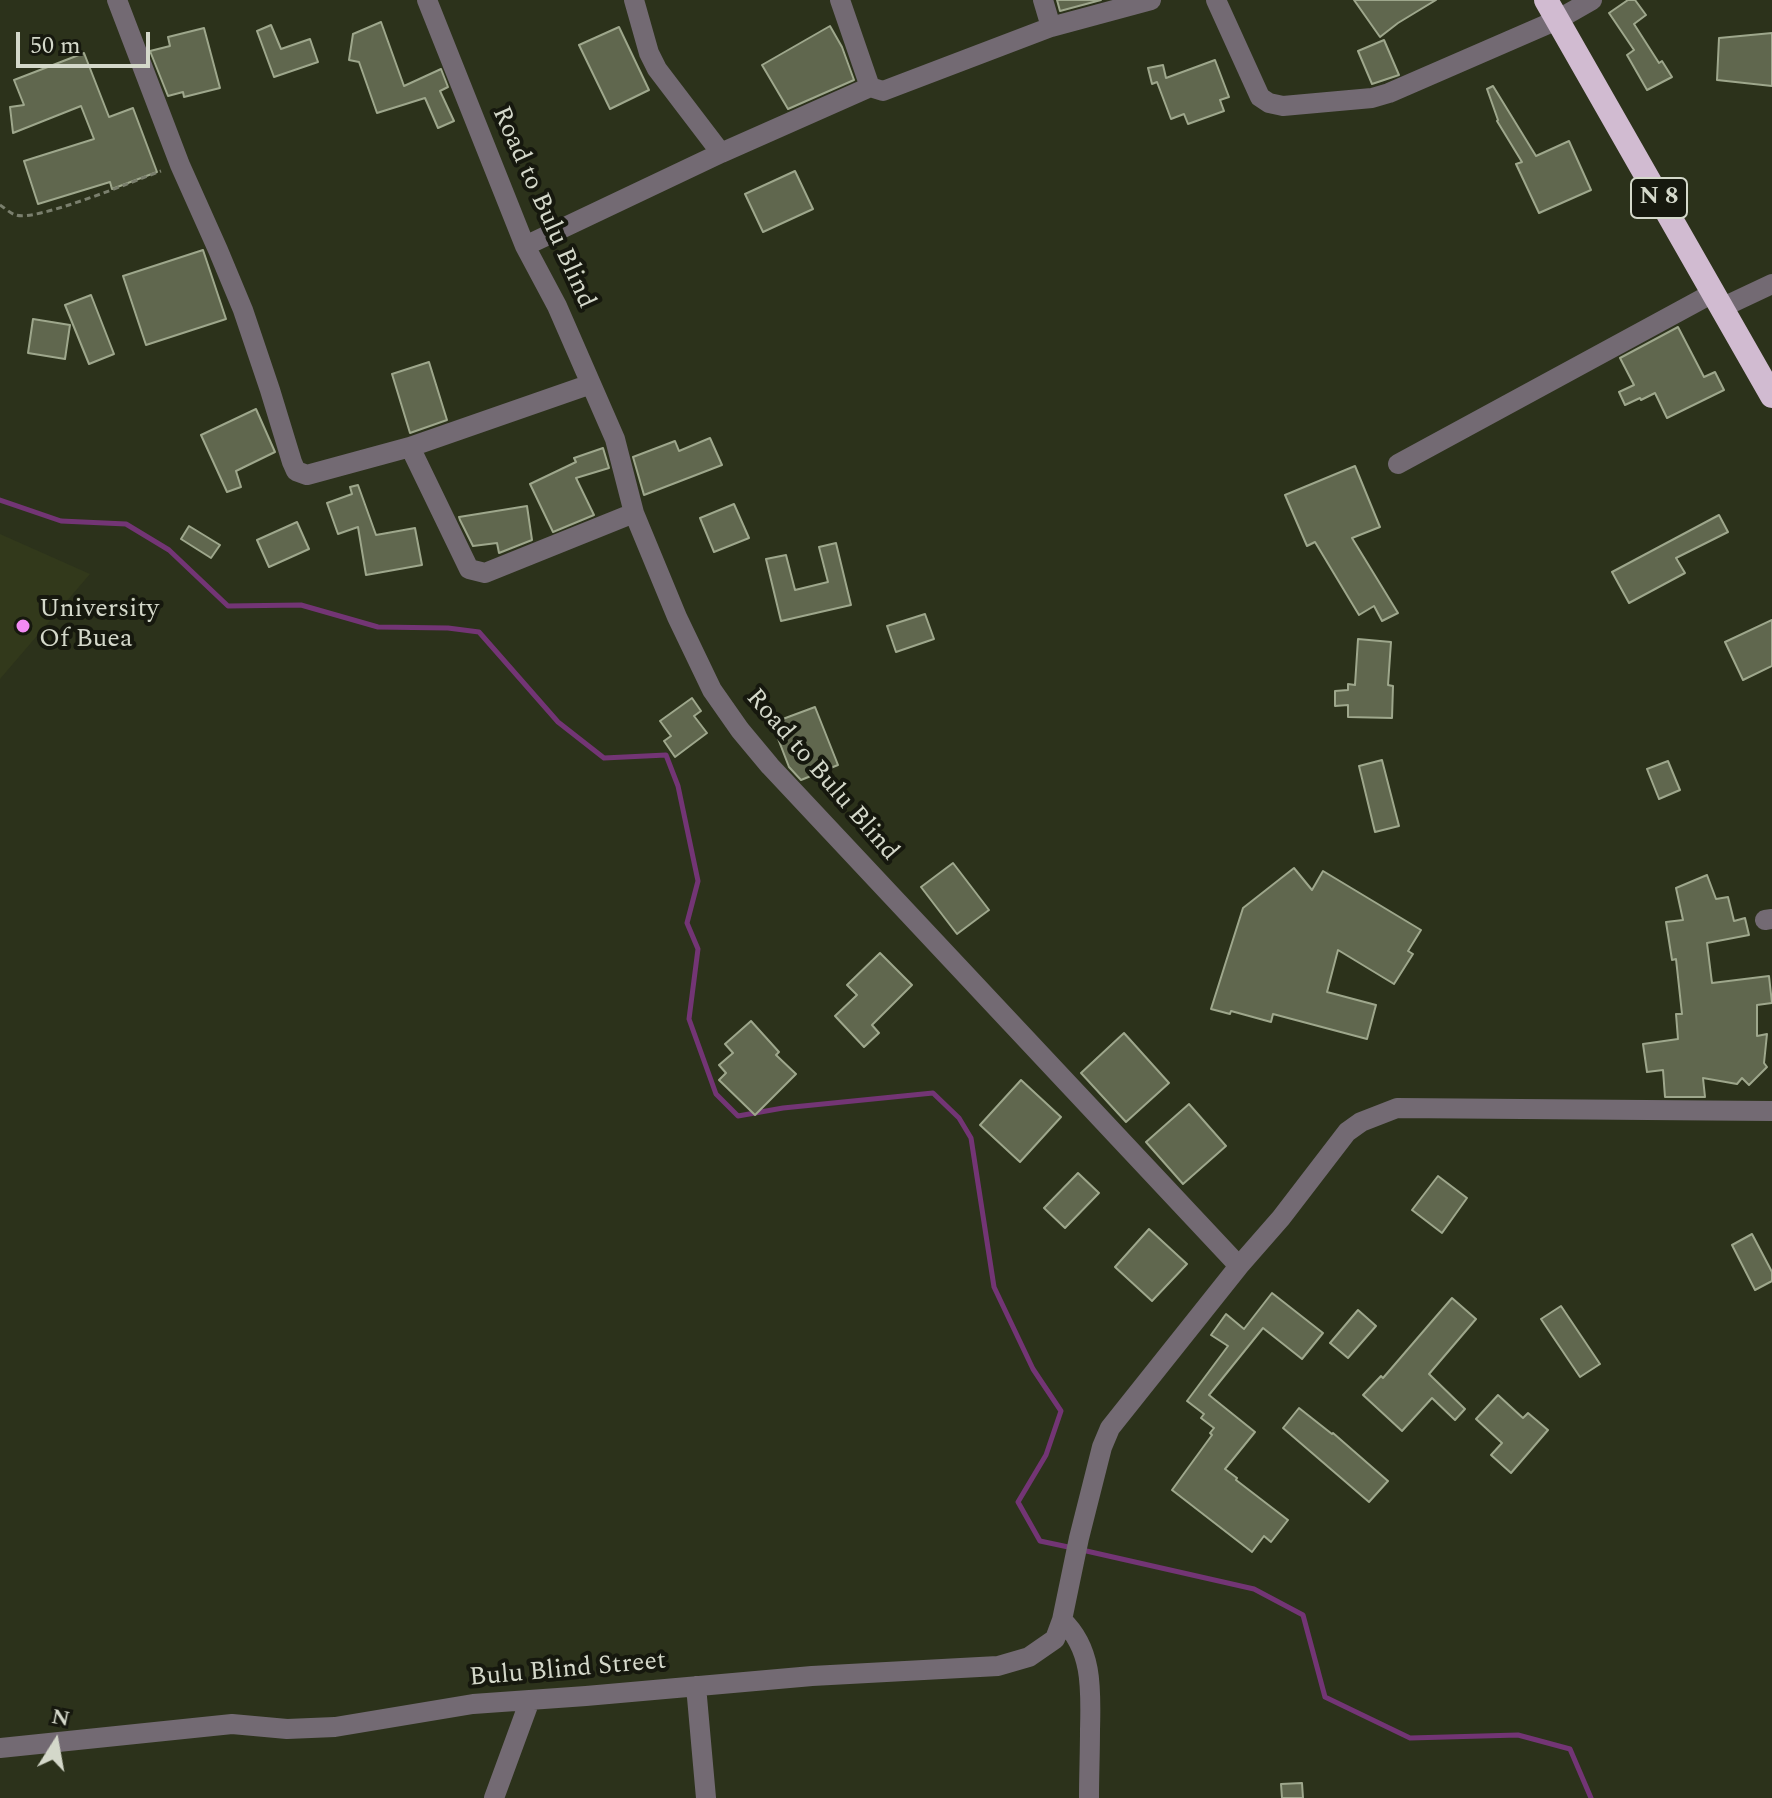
<!DOCTYPE html>
<html>
<head>
<meta charset="utf-8">
<style>
	body { margin:0 }
	#map { position:relative; width:1772px; height:1798px; overflow:hidden; background:#2c321b; font-family:Spectral,serif }
	canvas { display:block }
	.north { position:absolute; left:16px; top:1702px; width:80px; height:80px; -webkit-text-stroke:6px #16180e; paint-order:stroke; rotate:11deg; font-size:22px; font-weight:700; line-height:32px; text-align:center; color:#d4d8ca }
	.north::after { content:''; display:block; margin:auto; width:28px; height:36px; background:#d4d8ca; clip-path:polygon(50% 0,100% 100%,50% 72%,0 100%) }
	.scale { position:absolute; left:16px; top:32px; width:134px; height:36px; box-sizing:border-box; border:4px solid #d4d8ca; border-top:0; padding-left:10px; font-size:24px; line-height:28px; white-space:nowrap; color:#d4d8ca; -webkit-text-stroke:6px #16180e; paint-order:stroke }
</style>
</head>
<body>
<div id="map">
<canvas width="1772" height="1798"></canvas>
<div class="north">N</div>
<div class="scale">50 m</div>
</div>
<script>
const context = document.querySelector('canvas').getContext('2d');
context.lineJoin = 'round';
function paint(path, color) {
  context.fillStyle = color;
  context.fill(path, 'evenodd');
}
function strokePath(path, color, width, dash) {
  context.strokeStyle = color;
  context.lineWidth = width;
  context.lineCap = dash ? 'butt' : 'round';
  context.setLineDash(dash || []);
  context.stroke(path);
}
function drawText(font, color, halo, rows, align = 'center') {
  context.font = font + ' Spectral,serif';
  context.lineWidth = 8;
  context.setLineDash([]);
  context.textBaseline = 'middle';
  context.strokeStyle = halo;
  context.fillStyle = color;
  for (const [text, x, y, turn = 0] of rows) {
    context.save();
    context.translate(x, y);
    context.rotate((+turn || 0) * Math.PI / 180);
    context.textAlign = isNaN(turn) ? turn : align;
    if (halo) context.strokeText(text, 0, 0);
    context.fillText(text, 0, 0);
    context.restore();
  }
}
paint(new Path2D(`
	M 0,534 L 90,574 L 0,679 Z`), '#32391b');
strokePath(new Path2D(`
	M 0,500 L 61,521 L 126,524 L 169,550 L 228,606 L 301,605 L 378,627 L 448,628 L 479,632 L 558,722 L 604,758 L 666,755 L 678,786 L 698,881 L 687,923 L 698,949 L 689,1019 L 716,1094 L 738,1116 L 783,1108 L 933,1093 L 959,1118 L 971,1138 L 994,1287 L 1033,1369 L 1061,1411 L 1046,1455 L 1018,1502 L 1040,1541 L 1073,1548
	M 1082,1550 L 1254,1589 L 1303,1615 L 1325,1697 L 1410,1738 L 1518,1735 L 1570,1749 L 1591,1798`), '#733575', 5);
const building = new Path2D(`
	M 1057,0 L 1101,0 L 1060,11 Z
	M 1354,0 L 1436,0 L 1398,23 L 1380,37 Z
	M 1628,0 L 1635,0 L 1646,15 L 1634,24 L 1659,63 L 1662,61 L 1672,77 L 1647,90 L 1627,55 L 1634,50 L 1609,13 Z
	M 381,22 L 404,86 L 441,69 L 448,87 L 440,91 L 454,121 L 438,128 L 425,98 L 377,113 L 359,62 L 349,60 L 353,34 Z
	M 271,25 L 281,49 L 310,39 L 318,62 L 274,77 L 257,31 Z
	M 830,26 L 842,47 L 854,80 L 788,109 L 762,65 Z
	M 619,27 L 649,90 L 610,109 L 579,45 Z
	M 204,28 L 220,88 L 184,97 L 183,92 L 168,96 L 150,51 L 170,46 L 168,37 Z
	M 1772,33 L 1772,86 L 1717,80 L 1719,38 Z
	M 1384,40 L 1399,75 L 1372,84 L 1358,51 Z
	M 84,53 L 109,117 L 133,108 L 157,172 L 112,189 L 110,182 L 38,204 L 24,161 L 94,139 L 81,106 L 13,133 L 10,107 L 24,105 L 14,80 Z
	M 1215,60 L 1229,97 L 1220,100 L 1224,111 L 1188,124 L 1184,114 L 1171,119 L 1157,82 L 1152,84 L 1148,68 L 1163,65 L 1166,78 Z
	M 1493,86 L 1536,156 L 1569,141 L 1591,190 L 1539,213 L 1516,164 L 1522,162 L 1497,121 L 1498,120 L 1487,89 Z
	M 795,171 L 813,209 L 763,232 L 745,194 Z
	M 203,250 L 226,319 L 146,345 L 123,276 Z
	M 91,295 L 114,354 L 89,364 L 65,305 Z
	M 33,319 L 70,325 L 65,359 L 28,353 Z
	M 1678,327 L 1704,377 L 1715,372 L 1724,390 L 1667,418 L 1655,393 L 1641,400 L 1640,398 L 1625,405 L 1619,392 L 1634,385 L 1620,358 Z
	M 429,362 L 447,420 L 410,433 L 392,374 Z
	M 256,409 L 275,452 L 236,471 L 241,487 L 227,492 L 201,435 Z
	M 710,438 L 722,465 L 644,495 L 633,457 L 675,441 L 679,451 Z
	M 603,448 L 609,468 L 576,478 L 594,515 L 553,532 L 530,484 L 576,462 L 574,458 Z
	M 1355,466 L 1380,527 L 1352,538 L 1398,613 L 1382,621 L 1374,606 L 1359,615 L 1315,542 L 1307,546 L 1285,495 Z
	M 358,485 L 376,535 L 415,528 L 422,565 L 366,575 L 358,527 L 338,534 L 327,503 L 352,494 L 350,487 Z
	M 734,504 L 749,538 L 714,552 L 700,518 Z
	M 527,506 L 532,540 L 499,553 L 497,543 L 473,546 L 460,520 L 459,517 Z
	M 1719,515 L 1728,532 L 1676,558 L 1685,573 L 1629,603 L 1612,572 Z
	M 297,522 L 309,549 L 269,567 L 257,540 Z
	M 189,526 L 220,545 L 211,558 L 181,539 Z
	M 836,543 L 851,605 L 781,621 L 766,559 L 786,555 L 795,590 L 828,582 L 819,547 Z
	M 925,614 L 934,639 L 896,652 L 887,626 Z
	M 1772,620 L 1772,666 L 1743,680 L 1725,642 Z
	M 1358,639 L 1391,642 L 1388,685 L 1393,686 L 1392,718 L 1348,717 L 1348,705 L 1335,706 L 1335,691 L 1348,690 L 1348,684 L 1355,685 Z
	M 692,698 L 701,711 L 694,716 L 707,733 L 675,757 L 664,741 L 671,736 L 660,721 Z
	M 815,707 L 838,765 L 801,780 L 789,767 L 772,723 Z
	M 1382,760 L 1399,826 L 1375,832 L 1359,766 Z
	M 1668,761 L 1680,790 L 1659,799 L 1647,769 Z
	M 953,863 L 989,910 L 957,934 L 921,887 Z
	M 1294,868 L 1312,890 L 1323,871 L 1421,930 L 1408,951 L 1413,954 L 1394,984 L 1338,950 L 1327,992 L 1376,1005 L 1367,1039 L 1273,1014 L 1271,1022 L 1231,1011 L 1230,1014 L 1211,1009 L 1243,908 Z
	M 1707,875 L 1716,899 L 1728,897 L 1734,921 L 1745,918 L 1749,935 L 1707,943 L 1712,983 L 1769,976 L 1772,1003 L 1757,1005 L 1757,1036 L 1767,1034 L 1764,1063 L 1767,1067 L 1749,1085 L 1742,1078 L 1737,1084 L 1703,1078 L 1705,1097 L 1665,1097 L 1663,1070 L 1647,1072 L 1643,1044 L 1678,1039 L 1676,1014 L 1682,1014 L 1676,959 L 1672,960 L 1666,922 L 1683,920 L 1676,888 Z
	M 880,953 L 912,985 L 872,1025 L 879,1033 L 864,1047 L 835,1016 L 857,995 L 847,985 Z
	M 751,1021 L 779,1052 L 776,1055 L 796,1074 L 755,1115 L 719,1080 L 726,1073 L 719,1065 L 733,1053 L 725,1044 Z
	M 1124,1033 L 1169,1083 L 1126,1122 L 1081,1073 Z
	M 1021,1080 L 1061,1117 L 1020,1162 L 980,1125 Z
	M 1189,1104 L 1226,1146 L 1183,1184 L 1146,1142 Z
	M 1078,1173 L 1099,1193 L 1065,1228 L 1044,1208 Z
	M 1438,1176 L 1467,1198 L 1442,1233 L 1412,1210 Z
	M 1149,1229 L 1187,1264 L 1152,1301 L 1115,1267 Z
	M 1752,1234 L 1772,1272 L 1772,1281 L 1755,1290 L 1732,1245 Z
	M 1272,1293 L 1323,1333 L 1302,1359 L 1263,1328 L 1209,1395 L 1255,1432 L 1225,1469 L 1237,1478 L 1236,1480 L 1288,1520 L 1271,1542 L 1264,1536 L 1252,1552 L 1172,1490 L 1212,1435 L 1210,1433 L 1214,1428 L 1201,1418 L 1204,1414 L 1187,1401 L 1228,1346 L 1211,1335 L 1226,1314 L 1244,1329 Z
	M 1452,1298 L 1476,1319 L 1429,1374 L 1465,1409 L 1455,1420 L 1432,1398 L 1402,1431 L 1363,1395 L 1381,1376 L 1383,1378 Z
	M 1561,1306 L 1600,1364 L 1580,1377 L 1541,1319 Z
	M 1358,1310 L 1376,1326 L 1348,1358 L 1330,1343 Z
	M 1498,1395 L 1523,1418 L 1528,1413 L 1548,1430 L 1511,1473 L 1491,1455 L 1502,1443 L 1476,1419 Z
	M 1299,1408 L 1332,1434 L 1333,1433 L 1388,1481 L 1369,1502 L 1283,1428 Z
	M 1302,1783 L 1303,1798 L 1282,1798 L 1281,1784 Z`);
paint(building, '#60674e');
strokePath(building, '#9ea78c', 2);
strokePath(new Path2D(`
	M 0,205 C 5,208 11,214 16,215 C 36,222 136,180 161,171`), '#7a7f6d', 3, [6, 4]);
strokePath(new Path2D(`
	M 117,0 L 180,165 L 218,250 L 243,310 L 270,390 L 292,462 L 296,471 L 307,475 L 410,447 L 469,569 L 485,573 L 634,513
	M 427,0 L 525,246 L 557,306 L 615,439 L 634,513 L 677,617 L 712,690 L 740,730 L 770,766 L 1239,1266
	M 634,0 L 649,53 L 657,69 L 721,153
	M 840,0 L 870,87
	M 1043,0 L 1051,27
	M 1216,0 L 1260,97 L 1269,103 L 1283,106 L 1372,98 L 1389,93 L 1557,20 L 1592,0
	M 525,246 L 721,153 L 870,87 L 883,91 L 1051,27 L 1151,0
	M 1721,308 L 1772,284
	M 410,447 L 591,384
	M 1398,464 L 1713,293
	M 1765,920 L 1772,919
	M 1062,1620 C 1093,1649 1091,1690 1090,1730 C 1090,1753 1089,1775 1089,1798
	M 696,1686 L 706,1798
	M 0,1748 L 232,1724 L 287,1729 L 335,1727 L 473,1704 L 586,1696 L 812,1676 L 998,1666 L 1029,1657 L 1055,1639 L 1062,1620 L 1079,1538 L 1102,1447 L 1110,1428 L 1239,1266 L 1281,1218 L 1347,1132 L 1361,1122 L 1397,1108 L 1772,1111
	M 494,1798 L 530,1700`), '#736a73', 20);
strokePath(new Path2D(`
	M 1546,0 L 1772,396`), '#d1bbd1', 24);
for (const [x, y, r, color] of [
	[23,626,8,"#f28af3"]
]) {
  const dot = new Path2D();
  dot.arc(x, y, r, 0, 2 * Math.PI);
  context.fillStyle = color;
  context.fill(dot);
  strokePath(dot, '#16180e', 3);
}
for (const [x, y, w] of [
	[1659,198,56]
]) {
  const box = new Path2D();
  box.roundRect(x - w / 2, y - 20, w, 40, 6);
  context.fillStyle = '#16180e';
  context.fill(box);
  strokePath(box, '#d4d8ca', 2);
}
drawText('bold 24px', '#d4d8ca', null, [
	["N 8",1659,198]
]);
drawText('26px', '#d4d8ca', '#16180e', [
	["Road to Bulu Blind",542,208,66],
	["Road to Bulu Blind",821,776,49],
	["Bulu Blind Street",568,1671,-5]
]);
drawText('26px', '#d4d8ca', '#16180e', [
	["University",39,611],
	["Of Buea",39,641]
], 'left');
</script>
</body>
</html>
